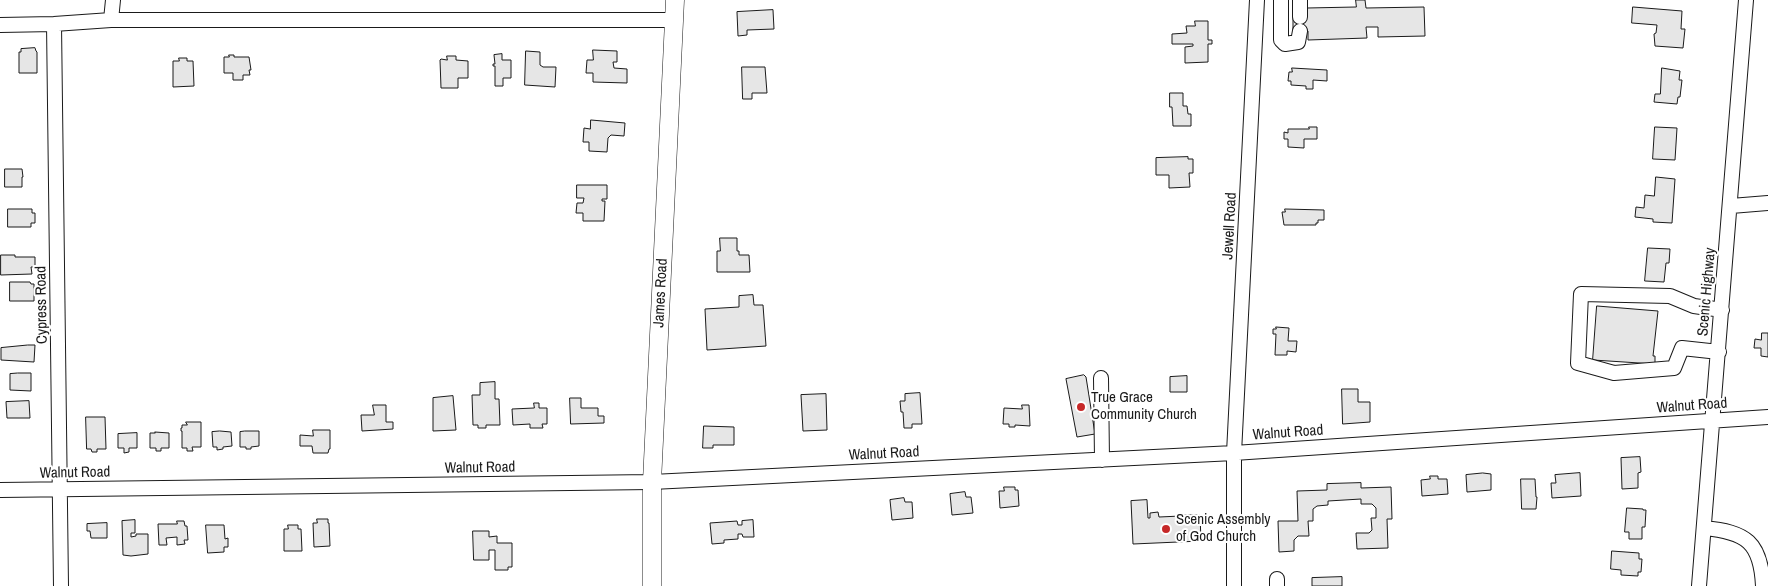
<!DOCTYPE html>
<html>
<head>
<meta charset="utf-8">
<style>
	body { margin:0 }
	canvas { display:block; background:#fff }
</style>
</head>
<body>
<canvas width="1768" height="586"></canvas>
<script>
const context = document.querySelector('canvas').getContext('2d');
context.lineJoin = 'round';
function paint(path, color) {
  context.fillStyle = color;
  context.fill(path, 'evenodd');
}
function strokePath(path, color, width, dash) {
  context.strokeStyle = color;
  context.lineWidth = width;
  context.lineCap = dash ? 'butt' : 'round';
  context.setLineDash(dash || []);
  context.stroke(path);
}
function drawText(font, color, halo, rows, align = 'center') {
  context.font = font + ' "Archivo Narrow",sans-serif';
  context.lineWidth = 4;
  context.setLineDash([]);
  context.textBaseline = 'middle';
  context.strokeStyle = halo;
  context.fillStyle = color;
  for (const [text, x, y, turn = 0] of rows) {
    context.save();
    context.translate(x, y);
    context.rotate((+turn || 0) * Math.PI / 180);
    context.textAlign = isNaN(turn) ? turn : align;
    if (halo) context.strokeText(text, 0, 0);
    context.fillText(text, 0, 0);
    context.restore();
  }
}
const building = new Path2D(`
	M 1356,0 L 1365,0 L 1366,8 L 1424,7 L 1425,36 L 1378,37 L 1378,27 L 1366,27 L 1367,38 L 1308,40 L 1308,31 L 1293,32 L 1293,17 L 1307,17 L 1307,8 L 1356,7 Z
	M 1633,7 L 1682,11 L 1681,29 L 1685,29 L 1683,48 L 1655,46 L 1654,34 L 1656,33 L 1657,25 L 1632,23 Z
	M 773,10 L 774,29 L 747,30 L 747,35 L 738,36 L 737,12 Z
	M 1195,21 L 1208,21 L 1208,40 L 1212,40 L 1212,44 L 1208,44 L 1208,62 L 1185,63 L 1185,47 L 1193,46 L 1193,44 L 1172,44 L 1172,34 L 1187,33 L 1186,26 L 1195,26 Z
	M 35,48 L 36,51 L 37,52 L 37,73 L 19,73 L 19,52 L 21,52 L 21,49 Z
	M 593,50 L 617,51 L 617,62 L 613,62 L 614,68 L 627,69 L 627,83 L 593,82 L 593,73 L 586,73 L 587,60 L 593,60 Z
	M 526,51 L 540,52 L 540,65 L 543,67 L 556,67 L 555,87 L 525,85 Z
	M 502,54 L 502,60 L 511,60 L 511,78 L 503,78 L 503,86 L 495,86 L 495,66 L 493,66 L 493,64 L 495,64 L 494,55 Z
	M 229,55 L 234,55 L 234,57 L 249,57 L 251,70 L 249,70 L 250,75 L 243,75 L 243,80 L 233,80 L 233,73 L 224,73 L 224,57 L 229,57 Z
	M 447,56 L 456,56 L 456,60 L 468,61 L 468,78 L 458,78 L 458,88 L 441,88 L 440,60 L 441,59 L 447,60 Z
	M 179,58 L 187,58 L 187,61 L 193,61 L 194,86 L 173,87 L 173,61 L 179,61 Z
	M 742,67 L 765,67 L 767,93 L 752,93 L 752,99 L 743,99 Z
	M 1292,68 L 1327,70 L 1327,81 L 1313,80 L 1313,89 L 1306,89 L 1306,86 L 1291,85 L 1291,81 L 1288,81 L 1289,72 L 1292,72 Z
	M 1662,68 L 1680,71 L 1679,80 L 1682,80 L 1680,97 L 1678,97 L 1677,104 L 1654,102 L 1655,94 L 1660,94 Z
	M 1170,93 L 1183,93 L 1183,106 L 1187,106 L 1188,114 L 1191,114 L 1191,126 L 1173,126 L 1172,107 L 1170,107 Z
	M 591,120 L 625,123 L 624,136 L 611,135 L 608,138 L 607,152 L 589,151 L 589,142 L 583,142 L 584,128 L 590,129 Z
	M 1309,127 L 1317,127 L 1317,139 L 1304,139 L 1304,148 L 1288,147 L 1288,139 L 1284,139 L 1284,132 L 1288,133 L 1288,129 L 1309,129 Z
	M 1655,127 L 1677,128 L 1675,160 L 1653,159 Z
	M 1188,157 L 1188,159 L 1193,159 L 1193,173 L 1189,173 L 1190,187 L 1169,188 L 1169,175 L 1156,175 L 1156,158 Z
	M 5,169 L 22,169 L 23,177 L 22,177 L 22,187 L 5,187 Z
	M 1656,177 L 1675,179 L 1672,223 L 1653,222 L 1653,219 L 1635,217 L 1636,207 L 1644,208 L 1645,195 L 1654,196 Z
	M 577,185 L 607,185 L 607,199 L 602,199 L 602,201 L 605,201 L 604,221 L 583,221 L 583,213 L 576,213 L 577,203 L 583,203 L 584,198 L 577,198 Z
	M 8,209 L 32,209 L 32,213 L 35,213 L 35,223 L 31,223 L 31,227 L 8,227 Z
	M 1285,209 L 1324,210 L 1324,220 L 1318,220 L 1318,223 L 1316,223 L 1316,225 L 1284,225 L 1282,212 L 1285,212 Z
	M 720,238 L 737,238 L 737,251 L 739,251 L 739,255 L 749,255 L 750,272 L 717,272 L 717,251 L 720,251 Z
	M 1648,248 L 1670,249 L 1669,263 L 1666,263 L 1664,282 L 1645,281 Z
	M 1,255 L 15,255 L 15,257 L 35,257 L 35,267 L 31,267 L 32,274 L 1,275 Z
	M 10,282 L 30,282 L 31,284 L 34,284 L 34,301 L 10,301 Z
	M 753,295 L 754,305 L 763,305 L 766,346 L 707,350 L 705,309 L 739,307 L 739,296 Z
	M 1597,306 L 1658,311 L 1653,356 L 1655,356 L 1655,364 L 1593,360 Z
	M 1276,327 L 1289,328 L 1288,341 L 1297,341 L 1296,352 L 1287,351 L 1287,355 L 1275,355 L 1276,334 L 1273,334 L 1273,329 L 1276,329 Z
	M 1762,333 L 1768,333 L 1768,357 L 1761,356 L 1761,348 L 1754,348 L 1755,339 L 1761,340 Z
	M 28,345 L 35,345 L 34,362 L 1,360 L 1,348 Z
	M 18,373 L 31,373 L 31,391 L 10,390 L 10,374 Z
	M 1084,375 L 1086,377 L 1095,434 L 1077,437 L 1066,379 Z
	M 1187,376 L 1187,392 L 1170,392 L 1170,377 Z
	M 495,382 L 495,399 L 499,399 L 500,425 L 486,425 L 486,428 L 478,428 L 478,425 L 473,425 L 472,395 L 480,395 L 480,383 Z
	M 1342,389 L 1358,389 L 1358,402 L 1370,402 L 1370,422 L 1343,424 Z
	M 920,393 L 922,424 L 912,424 L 912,428 L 904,428 L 903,412 L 901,412 L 900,401 L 905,401 L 905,394 Z
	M 826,394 L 827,430 L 803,431 L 801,395 Z
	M 453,396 L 456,430 L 433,431 L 433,398 Z
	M 570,398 L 581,398 L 581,408 L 598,408 L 598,416 L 604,416 L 604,423 L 571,424 Z
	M 29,401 L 30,418 L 7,418 L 6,402 Z
	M 534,403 L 539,403 L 539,408 L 547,408 L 547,424 L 542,424 L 543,428 L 530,428 L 530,424 L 513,425 L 512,409 L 534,408 Z
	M 373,405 L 386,405 L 386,422 L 393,422 L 393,429 L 362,431 L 361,415 L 374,415 Z
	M 1022,405 L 1029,405 L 1030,426 L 1015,425 L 1015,427 L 1009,427 L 1009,424 L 1003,424 L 1004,408 L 1022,409 Z
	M 86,417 L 105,417 L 106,449 L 97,449 L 97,452 L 92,452 L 91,449 L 87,449 Z
	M 186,422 L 201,422 L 201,447 L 192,447 L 193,451 L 187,451 L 187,448 L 182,448 L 182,431 L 181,431 L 181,428 L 182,428 L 182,425 L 187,425 Z
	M 704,426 L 734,427 L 734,445 L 713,445 L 713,448 L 703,448 Z
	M 313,430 L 330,430 L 330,449 L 329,449 L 328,453 L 313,453 L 312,446 L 300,446 L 300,435 L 313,436 Z
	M 220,431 L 231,432 L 232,446 L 223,447 L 223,449 L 217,450 L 217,447 L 213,447 L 212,432 Z
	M 245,431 L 259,431 L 259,446 L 251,447 L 251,449 L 246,449 L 246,447 L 240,447 L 240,432 Z
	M 155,432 L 169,433 L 169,448 L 161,448 L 161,451 L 156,451 L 156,448 L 150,448 L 150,433 L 155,433 Z
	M 137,433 L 137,448 L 129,448 L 129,452 L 124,453 L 124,448 L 118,448 L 118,434 Z
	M 1640,457 L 1641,472 L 1638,473 L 1638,488 L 1622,489 L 1621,458 Z
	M 1483,473 L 1491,474 L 1491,490 L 1467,492 L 1466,475 Z
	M 1580,473 L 1581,496 L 1552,498 L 1551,483 L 1556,483 L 1555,475 Z
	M 1430,476 L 1438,476 L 1438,479 L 1447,479 L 1448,494 L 1422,496 L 1421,480 L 1430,479 Z
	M 1521,479 L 1535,479 L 1536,497 L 1537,497 L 1536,509 L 1522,509 Z
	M 1361,483 L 1361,488 L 1391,487 L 1392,519 L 1387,519 L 1388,548 L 1357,549 L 1356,533 L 1369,533 L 1372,530 L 1371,518 L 1376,518 L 1376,508 L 1372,504 L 1361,504 L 1361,499 L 1328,501 L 1328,505 L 1317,506 L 1313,509 L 1313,521 L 1308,521 L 1309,536 L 1298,536 L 1294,540 L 1294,551 L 1279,552 L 1278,521 L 1298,521 L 1297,491 L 1327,490 L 1327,484 Z
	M 1004,487 L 1015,487 L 1015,490 L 1018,490 L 1019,506 L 1000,508 L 999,491 L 1004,491 Z
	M 965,492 L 966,497 L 971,497 L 973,513 L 952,515 L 950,494 Z
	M 904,498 L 905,502 L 912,502 L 913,518 L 892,520 L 890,500 Z
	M 1147,500 L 1148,518 L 1150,518 L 1150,513 L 1158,512 L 1159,517 L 1181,516 L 1180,515 L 1200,515 L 1201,541 L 1133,544 L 1131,501 Z
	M 1627,508 L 1643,509 L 1643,510 L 1646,510 L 1645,527 L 1642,527 L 1642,539 L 1629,539 L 1629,532 L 1625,532 Z
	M 317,519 L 328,519 L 328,523 L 329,523 L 330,546 L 314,547 L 313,523 L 317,523 Z
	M 135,520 L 135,533 L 131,533 L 131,537 L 136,536 L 136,534 L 148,534 L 148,554 L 131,556 L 123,555 L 122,521 Z
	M 753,520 L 754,537 L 743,537 L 742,534 L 738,534 L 738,539 L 724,540 L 724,543 L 712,544 L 710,523 L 737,521 L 738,525 L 742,525 L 742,521 Z
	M 177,521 L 184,521 L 185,526 L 187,526 L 188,540 L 184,540 L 185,544 L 177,545 L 177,537 L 166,538 L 167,545 L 159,545 L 158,524 L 177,524 Z
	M 107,523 L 107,538 L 91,538 L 90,531 L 87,531 L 87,524 Z
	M 206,525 L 224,525 L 225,539 L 228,538 L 228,547 L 224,547 L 224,552 L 208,553 Z
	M 288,525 L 298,525 L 298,529 L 301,529 L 302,551 L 284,551 L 284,529 L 288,529 Z
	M 473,531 L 489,531 L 489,537 L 497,536 L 497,543 L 512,543 L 512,567 L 508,567 L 508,570 L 495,570 L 495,550 L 489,550 L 489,560 L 474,560 Z
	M 1612,551 L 1639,553 L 1639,559 L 1642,559 L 1641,572 L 1638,572 L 1638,576 L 1621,575 L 1621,570 L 1611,569 Z
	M 1342,577 L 1342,586 L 1312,586 L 1312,578 Z`);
paint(building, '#e6e6e6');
strokePath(building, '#1a1a1a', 1);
const minor = new Path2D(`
	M 1281,0 L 1281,40 L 1285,44 L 1298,42 L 1300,31
	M 1300,17 L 1300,0
	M 111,20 L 113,0
	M 54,24 L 61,586
	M 0,25 L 54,24 L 111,20 L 674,20
	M 1731,206 L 1768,203
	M 1719,352 L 1682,348 L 1674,368 L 1614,373 L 1578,363 L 1581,294 L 1670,296 L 1694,306 L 1722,310
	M 1101,378 L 1102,460
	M 0,490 L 652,482 L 1234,453 L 1768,417
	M 1704,528 C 1746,532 1761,542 1763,586
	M 1234,586 L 1234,453 L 1257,0
	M 1277,586 L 1277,579
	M 1699,586 L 1746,0`);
const major = new Path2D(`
	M 652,586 L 652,482 L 675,0`);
strokePath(minor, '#1a1a1a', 16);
strokePath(major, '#1a1a1a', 19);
strokePath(minor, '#fff', 14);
strokePath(major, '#fff', 18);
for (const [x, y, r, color] of [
	[1081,407,5,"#c62828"],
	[1166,529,5,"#c62828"]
]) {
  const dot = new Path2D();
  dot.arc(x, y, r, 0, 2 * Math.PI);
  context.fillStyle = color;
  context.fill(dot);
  strokePath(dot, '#fff', 2);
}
drawText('15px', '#1a1a1a', '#fff', [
	["Jewell Road",1230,226,-87],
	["Scenic Highway",1707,292,-85],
	["James Road",661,293,-87],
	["Cypress Road",42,305,-91],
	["Walnut Road",1692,406,-4],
	["Walnut Road",1288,433,-4],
	["Walnut Road",884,454,-3],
	["Walnut Road",480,468,-1],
	["Walnut Road",75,473,-1]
]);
drawText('15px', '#1a1a1a', '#fff', [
	["True Grace",1091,398],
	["Community Church",1091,415],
	["Scenic Assembly",1176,520],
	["of God Church",1176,537]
], 'left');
</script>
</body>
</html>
